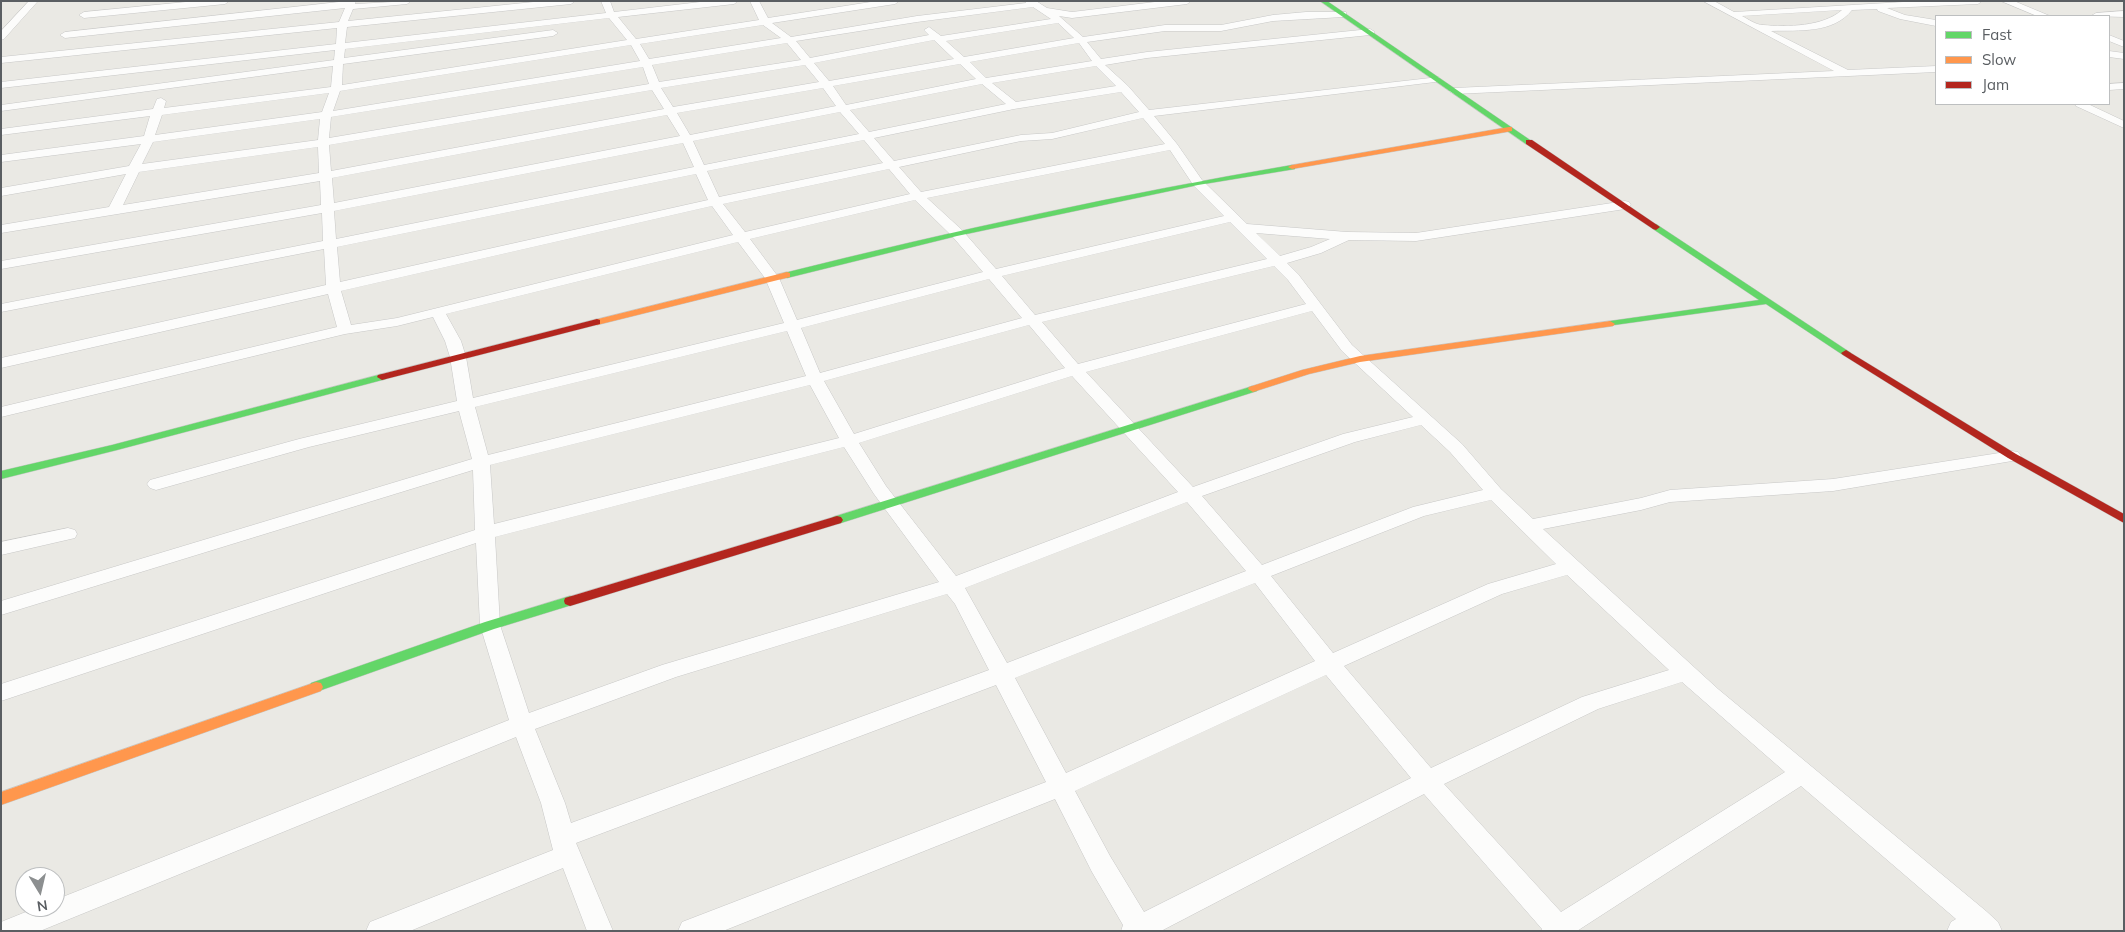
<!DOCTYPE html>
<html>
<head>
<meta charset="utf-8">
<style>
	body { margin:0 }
	#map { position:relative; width:2125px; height:932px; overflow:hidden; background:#eae9e4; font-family:Mulish,sans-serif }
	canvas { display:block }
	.frame { position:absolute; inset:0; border:2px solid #5a5e62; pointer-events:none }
	.legend { position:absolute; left:1935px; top:15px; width:175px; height:90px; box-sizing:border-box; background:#fff; border:1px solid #bdbfc0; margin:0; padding:6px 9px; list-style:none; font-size:15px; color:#5a5e62 }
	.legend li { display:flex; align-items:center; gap:10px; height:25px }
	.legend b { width:25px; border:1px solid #bdbfc0 }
	.north { position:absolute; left:15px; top:867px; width:50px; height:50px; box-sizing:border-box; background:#fff; border:1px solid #bdbfc0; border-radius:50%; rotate:171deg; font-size:14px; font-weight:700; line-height:20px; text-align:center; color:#5a5e62 }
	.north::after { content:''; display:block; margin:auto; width:18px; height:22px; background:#8c8f90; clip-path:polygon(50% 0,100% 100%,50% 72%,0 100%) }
</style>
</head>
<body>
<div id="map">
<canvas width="2125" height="932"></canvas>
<div class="frame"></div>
<ul class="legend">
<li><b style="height:6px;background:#63d668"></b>Fast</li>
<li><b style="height:6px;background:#ff974d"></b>Slow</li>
<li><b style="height:6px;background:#b3261e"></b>Jam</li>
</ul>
<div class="north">N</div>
</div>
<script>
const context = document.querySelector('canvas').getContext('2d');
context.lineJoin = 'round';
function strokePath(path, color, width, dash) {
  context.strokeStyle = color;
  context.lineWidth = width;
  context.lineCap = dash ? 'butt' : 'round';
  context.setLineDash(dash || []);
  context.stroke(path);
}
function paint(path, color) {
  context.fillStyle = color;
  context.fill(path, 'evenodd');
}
const street = new Path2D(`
	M 29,1 L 38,1 L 4,39 L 1,40 L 1,31 Z
	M 196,1 L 229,1 L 225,4 L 84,18 L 79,15 L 84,12 Z
	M 348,1 L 356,1 L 355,4 L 411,1 L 407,4 L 353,9 L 348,21 L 543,1 L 575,1 L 571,4 L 347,27 L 345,43 L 606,13 L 601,1 L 610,1 L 614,12 L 709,1 L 738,1 L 734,4 L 618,17 L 636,39 L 759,20 L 750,1 L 759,1 L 768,18 L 877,1 L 899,1 L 895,4 L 772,23 L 791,37 L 917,16 L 1026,3 L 1025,1 L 1036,1 L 1047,8 L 1072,12 L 1163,1 L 1191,1 L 1187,4 L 1072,18 L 1059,16 L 1083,37 L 1165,25 L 1221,25 L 1273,15 L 1306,12 L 1346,12 L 1346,16 L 1343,17 L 1273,21 L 1221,31 L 1165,31 L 1087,42 L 1101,59 L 1147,52 L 1370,29 L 1375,32 L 1370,35 L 1147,58 L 1105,65 L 1128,86 L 1149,110 L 1439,77 L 1440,79 L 1439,81 L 1435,82 L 1154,116 L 1177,144 L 1202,180 L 1247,224 L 1347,232 L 1416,233 L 1625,201 L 1629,202 L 1631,205 L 1625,209 L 1416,241 L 1349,240 L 1321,253 L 1287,263 L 1298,274 L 1352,345 L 1462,444 L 1501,489 L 1533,519 L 1641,498 L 1670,490 L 1833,479 L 2012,451 L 2018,452 L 2021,456 L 2018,460 L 2012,461 L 1833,491 L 1670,502 L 1641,510 L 1543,529 L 1718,689 L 1986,911 L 1998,922 L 2002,931 L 1947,931 L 1951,922 L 1956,919 L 1801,786 L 1577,931 L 1541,931 L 1542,929 L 1424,794 L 1161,931 L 1121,931 L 1123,925 L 1092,872 L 1055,799 L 723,931 L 678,931 L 682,922 L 1046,782 L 996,685 L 576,843 L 613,931 L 587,931 L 563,868 L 410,931 L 366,931 L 370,922 L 553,850 L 541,803 L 516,737 L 40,931 L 1,931 L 1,922 L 38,907 L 55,907 L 55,900 L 509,720 L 480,625 L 476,543 L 1,701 L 1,684 L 475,530 L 473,470 L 1,615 L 1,601 L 472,459 L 459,411 L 309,447 L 156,490 L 150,488 L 147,484 L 150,480 L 299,439 L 457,401 L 450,357 L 445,341 L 433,317 L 397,326 L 345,334 L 1,417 L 1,407 L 337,327 L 328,294 L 1,368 L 1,358 L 326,285 L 324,249 L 1,312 L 1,304 L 323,241 L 322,213 L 1,269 L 1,261 L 321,205 L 320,181 L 1,233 L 1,225 L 109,207 L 126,174 L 1,196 L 1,188 L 129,166 L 141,144 L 1,162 L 1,155 L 144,136 L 150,116 L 1,135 L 1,129 L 153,109 L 157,99 L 161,98 L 166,101 L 164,108 L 331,87 L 333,66 L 1,111 L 1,105 L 334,60 L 335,50 L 1,88 L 1,82 L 336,44 L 337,28 L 1,63 L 1,57 L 339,22 L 345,8 L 65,38 L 60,35 L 65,32 ZM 1033,7 L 1051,19 L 941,36 L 929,27 L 924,30 L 929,35 L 810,58 L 796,41 L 917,22 ZM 609,18 L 627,40 L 342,85 L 343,64 L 553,36 L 558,33 L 553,30 L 344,58 L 345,49 ZM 1058,23 L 1074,38 L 964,57 L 946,41 ZM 763,25 L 781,38 L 649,59 L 640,44 ZM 934,40 L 954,59 L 829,81 L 814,63 ZM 787,43 L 801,60 L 659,82 L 652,65 ZM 1079,43 L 1092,61 L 986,78 L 970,62 ZM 631,45 L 640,61 L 333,111 L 340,91 ZM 960,64 L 976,79 L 846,105 L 833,86 ZM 805,65 L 819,82 L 673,107 L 661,88 ZM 1096,66 L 1116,86 L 1016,102 L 992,83 ZM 643,67 L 649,84 L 329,138 L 331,117 ZM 982,84 L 1006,104 L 869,132 L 850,110 ZM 823,88 L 836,106 L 690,135 L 677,113 ZM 652,90 L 664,109 L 331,171 L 329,145 ZM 1121,92 L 1139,112 L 1052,133 L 1021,135 L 894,161 L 874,138 L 1014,109 ZM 329,93 L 322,112 L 155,135 L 162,115 ZM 840,112 L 859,134 L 704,165 L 693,141 ZM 667,115 L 680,136 L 334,203 L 332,178 ZM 1143,118 L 1165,144 L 921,192 L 899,167 L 1021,141 L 1052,139 ZM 320,119 L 318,140 L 142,164 L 153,142 ZM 864,140 L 883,163 L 719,197 L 707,171 ZM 683,143 L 694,167 L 336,239 L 334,211 ZM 318,147 L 319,173 L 123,205 L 139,172 ZM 1170,150 L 1194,186 L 1224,216 L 996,269 L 962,230 L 927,198 ZM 889,169 L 910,194 L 745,232 L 723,204 ZM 696,174 L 708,200 L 340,282 L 337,247 ZM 915,200 L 952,236 L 983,272 L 797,320 L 779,278 L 750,239 ZM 712,206 L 733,235 L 397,318 L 351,325 L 341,291 ZM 1230,222 L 1267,259 L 1035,315 L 1002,276 ZM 1256,233 L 1330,239 L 1311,247 L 1280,256 ZM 738,242 L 765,278 L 784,323 L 473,398 L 466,357 L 461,341 L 446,314 ZM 1274,266 L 1288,280 L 1306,304 L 1078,364 L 1042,322 ZM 989,279 L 1022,318 L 820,373 L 801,328 ZM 1312,311 L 1342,351 L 1413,417 L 1343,434 L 1193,487 L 1086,372 ZM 1029,325 L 1065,368 L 854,434 L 824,381 ZM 787,331 L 806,376 L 488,455 L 475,407 ZM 1072,376 L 1178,492 L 956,576 L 886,486 L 859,443 ZM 810,385 L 839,438 L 494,524 L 490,465 ZM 1421,425 L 1450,452 L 1483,490 L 1413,507 L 1262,565 L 1202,496 L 1355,442 ZM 844,447 L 874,494 L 939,582 L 662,665 L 529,713 L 500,625 L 495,537 ZM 1491,500 L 1556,564 L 1488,584 L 1333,653 L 1271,576 L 1424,516 ZM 1187,502 L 1246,571 L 1007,663 L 965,588 ZM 1567,575 L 1669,670 L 1582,697 L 1431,768 L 1344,666 L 1502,594 ZM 1255,583 L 1315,661 L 1066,773 L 1015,678 ZM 947,594 L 955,604 L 989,670 L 571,823 L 565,803 L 535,729 L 676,677 ZM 1326,675 L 1411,778 L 1144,912 L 1110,856 L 1075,791 ZM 1682,682 L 1785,772 L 1561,912 L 1444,784 L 1598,709 Z
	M 1703,1 L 1714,1 L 1734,12 L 1920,1 L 1982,1 L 1978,4 L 1887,8 L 1905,15 L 1936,20 L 1936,26 L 1900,19 L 1878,11 L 1877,9 L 1852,10 C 1833,34 1799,30 1771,31 L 1848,70 L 1936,66 L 1936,72 L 1454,94 L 1449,91 L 1454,88 L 1834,71 ZM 1842,10 C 1823,27 1787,27 1763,25 C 1756,25 1748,19 1742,16 Z
	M 2001,1 L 2014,1 L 2050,16 L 2037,16 Z
	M 2124,11 L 2124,17 L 2091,16 L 2096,13 Z
	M 2109,35 L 2124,41 L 2124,47 L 2109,41 Z
	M 2109,51 L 2124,53 L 2124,59 L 2109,57 Z
	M 2124,83 L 2124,89 L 2109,90 L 2109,84 Z
	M 2075,104 L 2088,104 L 2124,121 L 2124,128 L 2076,106 Z
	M 68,528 L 75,530 L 77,534 L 75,538 L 1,555 L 1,542 Z`);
const fast = new Path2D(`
	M 1320,1 L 1327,1 L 1533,142 L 1526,144 Z
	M 1292,165 L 1295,165 L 1295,169 L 1198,185 L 957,236 L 787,278 L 783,275 L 784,273 C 952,231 1121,194 1292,165 Z
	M 1656,224 L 1851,353 L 1849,355 L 1843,355 L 1766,304 L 1607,326 L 1605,324 L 1610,321 L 1759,300 L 1653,229 L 1652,227 Z
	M 382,374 L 387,377 L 386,379 L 117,450 L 1,479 L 1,471 L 112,445 Z
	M 1253,386 L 1257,387 L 1258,389 L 1257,391 L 841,523 L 837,524 L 831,520 L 833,517 Z
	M 570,596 L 575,598 L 576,601 L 575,604 L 494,629 L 316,692 L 311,691 L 309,687 L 311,683 L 485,622 Z`);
const slow = new Path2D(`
	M 1509,127 L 1512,127 L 1512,131 L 1292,169 L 1288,167 L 1292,165 Z
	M 787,272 L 790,273 L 790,277 L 597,325 L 592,322 L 594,320 Z
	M 1610,321 L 1615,324 L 1613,326 L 1360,362 L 1309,374 L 1253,392 L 1248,389 L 1249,387 L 1302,370 L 1360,356 Z
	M 316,682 L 321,683 L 323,687 L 321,691 L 1,805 L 1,792 Z`);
const jam = new Path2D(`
	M 1526,140 L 1532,140 L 1660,227 L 1656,230 L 1653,229 L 1526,144 Z
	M 597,319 L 600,320 L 600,324 L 382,380 L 377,377 L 378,375 Z
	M 1846,350 L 2016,454 L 2124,514 L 2124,523 L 2008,458 L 1843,355 L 1841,353 Z
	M 837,516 L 841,517 L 843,520 L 841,523 L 570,606 L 565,604 L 564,601 L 565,598 Z`);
strokePath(street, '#c7c7c6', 1);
strokePath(fast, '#c5c6c4', 1);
strokePath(slow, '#c5c6c4', 1);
strokePath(jam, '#c5c6c4', 1);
paint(street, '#fcfcfb');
paint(fast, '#63d668');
paint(slow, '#ff974d');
paint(jam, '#b3261e');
</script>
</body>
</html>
